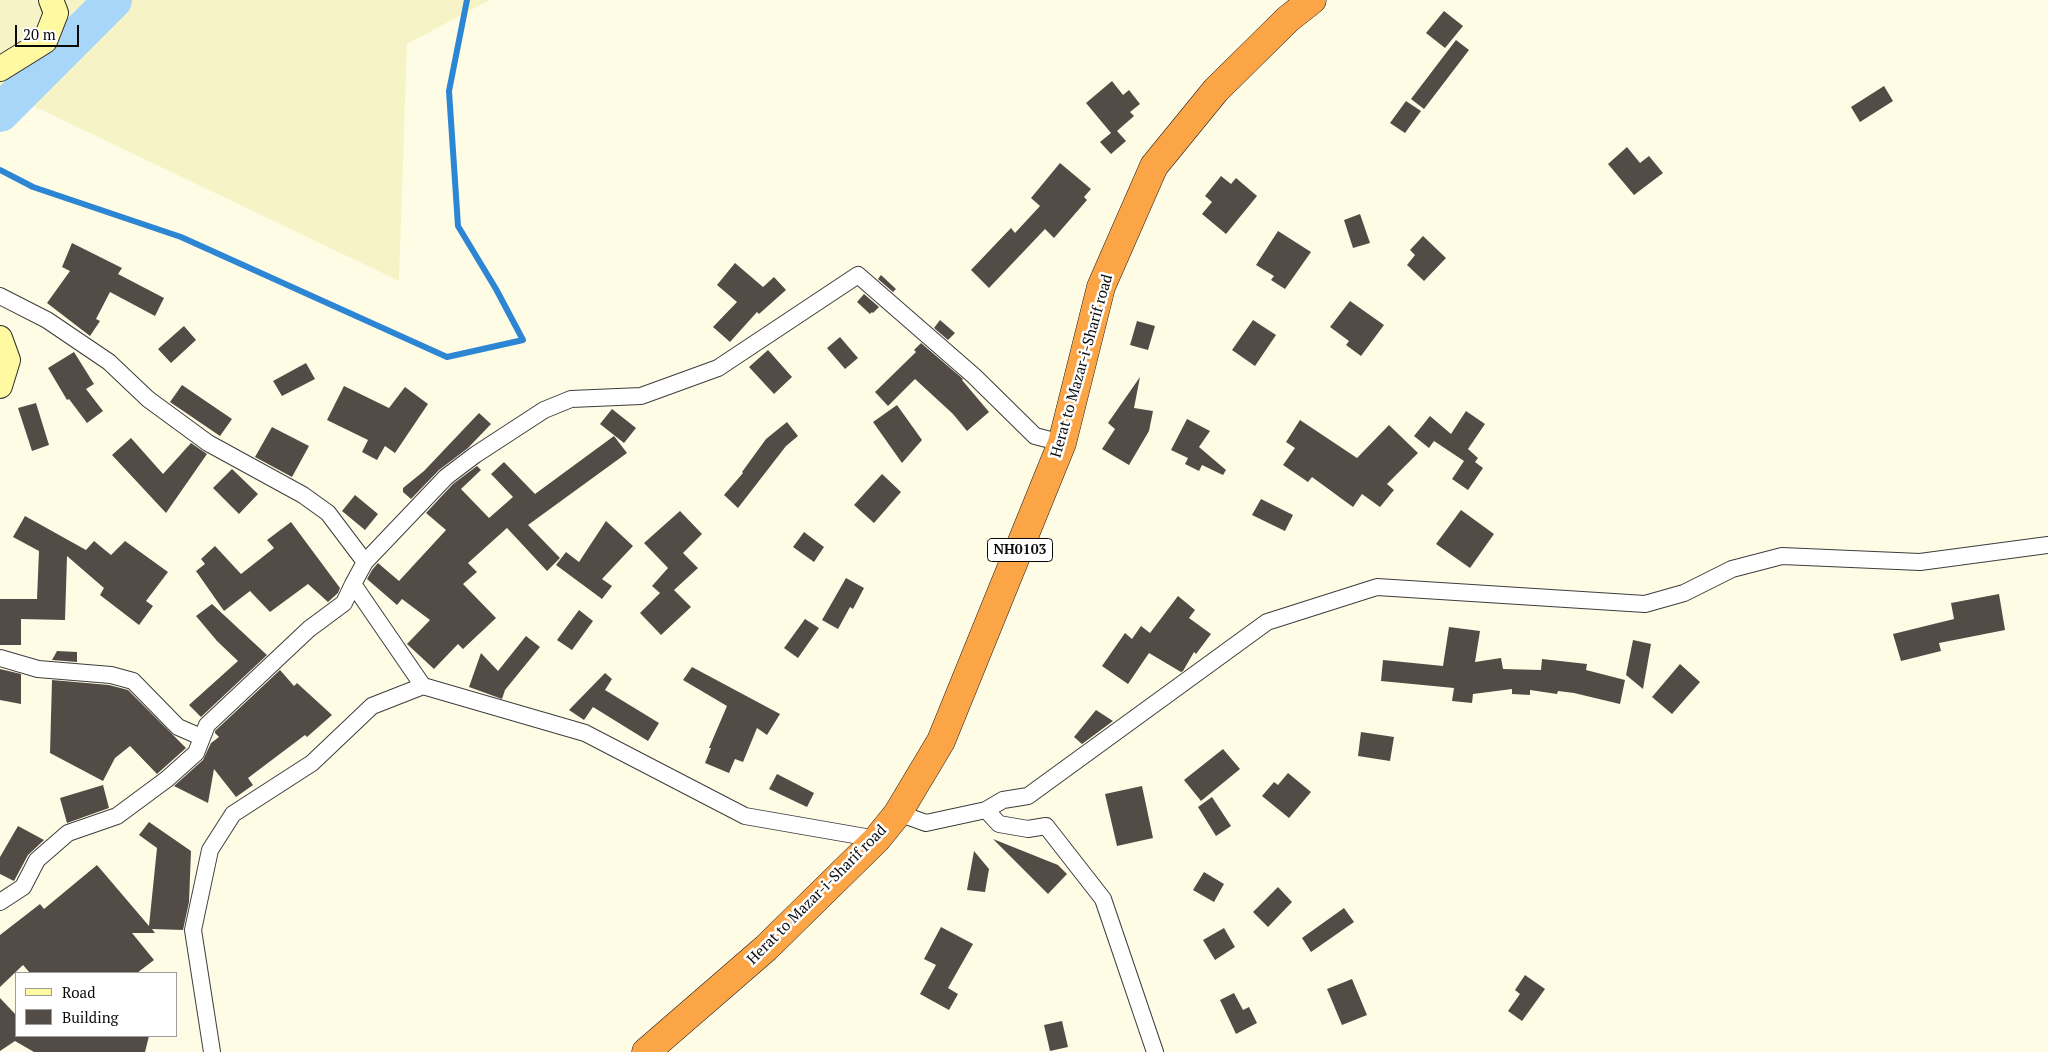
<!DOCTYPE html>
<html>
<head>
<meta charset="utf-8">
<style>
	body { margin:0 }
	#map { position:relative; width:2048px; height:1052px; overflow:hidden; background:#fffce6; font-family:"PT Serif",serif }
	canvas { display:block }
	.legend { position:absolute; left:15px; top:972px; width:162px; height:65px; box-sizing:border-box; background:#fff; border:1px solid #9d9d9d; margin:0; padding:6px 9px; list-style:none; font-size:15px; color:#0a0a0a }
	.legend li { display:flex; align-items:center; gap:10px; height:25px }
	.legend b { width:25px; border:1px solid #9d9d9d }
	.scale { position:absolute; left:15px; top:25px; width:64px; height:22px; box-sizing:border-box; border:2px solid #0a0a0a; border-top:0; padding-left:6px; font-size:15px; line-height:18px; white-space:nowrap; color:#0a0a0a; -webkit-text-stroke:4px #fff; paint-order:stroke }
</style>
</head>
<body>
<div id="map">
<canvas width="2048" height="1052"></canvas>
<ul class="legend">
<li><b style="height:6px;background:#fffaa1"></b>Road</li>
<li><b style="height:14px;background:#534b46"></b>Building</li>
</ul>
<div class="scale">20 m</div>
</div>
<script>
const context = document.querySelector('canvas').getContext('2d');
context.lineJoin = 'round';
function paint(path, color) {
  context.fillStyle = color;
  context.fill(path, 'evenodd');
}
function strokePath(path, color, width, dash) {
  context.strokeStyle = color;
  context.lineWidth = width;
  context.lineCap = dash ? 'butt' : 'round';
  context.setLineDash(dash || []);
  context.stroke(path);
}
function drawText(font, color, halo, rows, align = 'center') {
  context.font = font + ' "PT Serif",serif';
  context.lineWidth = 5;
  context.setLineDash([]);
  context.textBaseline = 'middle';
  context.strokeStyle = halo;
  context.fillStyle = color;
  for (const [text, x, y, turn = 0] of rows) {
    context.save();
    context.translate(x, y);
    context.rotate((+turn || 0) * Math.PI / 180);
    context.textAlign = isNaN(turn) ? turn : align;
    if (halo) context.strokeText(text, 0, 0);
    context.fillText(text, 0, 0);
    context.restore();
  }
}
paint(new Path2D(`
	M 0,0 L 490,0 L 407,44 L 399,281 L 0,90 Z`), '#f6f4c6');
strokePath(new Path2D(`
	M 0,170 L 33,187 L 181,237 L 447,357 L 523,340 L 496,289 L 458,226 L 449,91 L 467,0`), '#2c86d3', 6);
strokePath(new Path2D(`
	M 0,113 L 113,0`), '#a8d6f9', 38);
paint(new Path2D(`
	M 1444,11 L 1463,26 L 1445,48 L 1426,33 Z
	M 1456,40 L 1469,50 L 1424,109 L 1411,99 Z
	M 1112,81 L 1123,95 L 1129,90 L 1140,104 L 1130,112 L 1134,116 L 1117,131 L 1126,141 L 1111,154 L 1100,142 L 1111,133 L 1086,103 Z
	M 1884,86 L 1893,101 L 1860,122 L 1851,107 Z
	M 1406,101 L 1421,111 L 1405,133 L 1390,123 Z
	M 1627,147 L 1640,163 L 1649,156 L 1663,173 L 1634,195 L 1608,164 Z
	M 1060,163 L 1091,189 L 1084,197 L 1087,200 L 1054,238 L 1045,229 L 989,288 L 971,270 L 1011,228 L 1015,233 L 1040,206 L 1031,198 Z
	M 1221,176 L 1231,184 L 1236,178 L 1257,196 L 1226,234 L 1202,214 L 1212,202 L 1205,196 Z
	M 1360,214 L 1370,243 L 1353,248 L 1344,220 Z
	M 1278,231 L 1311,252 L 1285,289 L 1271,280 L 1274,276 L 1256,265 Z
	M 1423,236 L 1446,258 L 1424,281 L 1407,265 L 1415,255 L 1410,250 Z
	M 72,243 L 122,268 L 118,274 L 164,298 L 155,316 L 110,292 L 96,319 L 100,321 L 90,336 L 47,303 L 70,271 L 62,267 Z
	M 735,263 L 763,287 L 774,277 L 786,290 L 759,314 L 757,312 L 730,342 L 713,327 L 737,302 L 717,285 Z
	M 881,275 L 896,289 L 893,292 L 878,279 Z
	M 864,294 L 879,307 L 873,313 L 872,312 L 870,314 L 857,302 Z
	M 1350,301 L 1384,325 L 1361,356 L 1346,345 L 1349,341 L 1330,327 Z
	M 940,320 L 955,333 L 948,340 L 934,328 Z
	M 1253,320 L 1276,335 L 1255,366 L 1232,350 Z
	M 1137,321 L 1155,326 L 1148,350 L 1130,345 Z
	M 184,326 L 196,340 L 171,363 L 158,349 Z
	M 840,337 L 858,358 L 845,369 L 827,348 Z
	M 921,343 L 963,379 L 962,380 L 989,412 L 967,431 L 953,414 L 915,379 L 888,406 L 875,392 L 916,352 L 914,350 Z
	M 768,350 L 792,377 L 774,394 L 749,367 Z
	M 74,352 L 94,384 L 86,389 L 103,411 L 87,423 L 69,399 L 67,400 L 48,368 Z
	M 306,363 L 315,379 L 282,396 L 273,381 Z
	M 1140,377 L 1134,408 L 1153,411 L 1149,431 L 1129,465 L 1102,449 L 1115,429 L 1108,423 Z
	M 182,385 L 232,419 L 220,436 L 170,402 Z
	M 344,386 L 389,408 L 405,387 L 428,404 L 395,453 L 385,446 L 377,460 L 362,452 L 368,440 L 327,420 Z
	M 36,403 L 49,445 L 32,451 L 18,408 Z
	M 897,405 L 922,440 L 902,463 L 873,422 Z
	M 612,409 L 636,428 L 624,443 L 600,424 Z
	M 1466,411 L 1485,424 L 1468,449 L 1478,458 L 1475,462 L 1483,468 L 1468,490 L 1452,479 L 1464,461 L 1434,441 L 1429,448 L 1414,436 L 1430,416 L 1451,434 Z
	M 479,413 L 491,424 L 468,448 L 439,470 L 411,499 L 403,492 L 403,488 L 424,471 Z
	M 1187,419 L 1210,431 L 1199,447 L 1226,470 L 1223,475 L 1202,465 L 1199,471 L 1185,464 L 1188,458 L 1171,450 Z
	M 1300,420 L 1357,458 L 1389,425 L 1418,453 L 1387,484 L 1394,490 L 1380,507 L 1362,494 L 1353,507 L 1312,477 L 1308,482 L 1283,465 L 1295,448 L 1286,442 Z
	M 787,422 L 798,436 L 786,446 L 738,508 L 724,495 L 743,473 L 742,472 L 766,439 Z
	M 272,427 L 309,446 L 292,477 L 255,457 Z
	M 614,436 L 627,453 L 528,525 L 560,558 L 547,571 L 507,528 L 468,563 L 477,572 L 463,584 L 496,618 L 463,649 L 458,644 L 434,669 L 407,644 L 430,620 L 402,599 L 397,605 L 367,579 L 372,570 L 378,563 L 399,581 L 446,530 L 426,513 L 453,484 L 477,466 L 481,470 L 461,489 L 489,518 L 513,497 L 491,474 L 504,462 L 535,494 Z
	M 131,438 L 163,474 L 191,443 L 207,454 L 166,513 L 112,455 Z
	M 232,469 L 258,494 L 239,514 L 213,488 Z
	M 882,474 L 901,492 L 874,523 L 854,505 Z
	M 355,495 L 378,514 L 365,530 L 342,511 Z
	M 1261,499 L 1293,515 L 1285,531 L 1252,515 Z
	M 1461,510 L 1494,534 L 1470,568 L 1436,544 Z
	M 680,511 L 702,534 L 683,553 L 698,568 L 674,590 L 691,607 L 661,635 L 640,613 L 660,593 L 652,586 L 668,568 L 644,543 Z
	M 25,516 L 86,550 L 94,541 L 111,555 L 125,541 L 168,572 L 146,601 L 153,606 L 139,625 L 100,595 L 104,588 L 67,556 L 65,620 L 21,619 L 21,645 L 0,645 L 0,599 L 37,599 L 39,551 L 13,537 Z
	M 606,521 L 633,546 L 602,579 L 612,586 L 602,599 L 556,565 L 566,552 L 579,562 Z
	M 291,522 L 340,588 L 338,593 L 328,602 L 308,584 L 270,612 L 250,591 L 224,611 L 196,571 L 205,564 L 201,559 L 215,546 L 241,574 L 274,548 L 267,540 Z
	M 804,532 L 824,547 L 814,562 L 793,547 Z
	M 846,578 L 864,588 L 853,609 L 850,607 L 838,629 L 822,620 Z
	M 1999,594 L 2005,630 L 1939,643 L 1941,651 L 1901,661 L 1893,634 L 1954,619 L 1951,603 Z
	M 1178,596 L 1195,610 L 1189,618 L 1211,634 L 1196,654 L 1194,652 L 1183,671 L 1181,672 L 1149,653 L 1128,684 L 1102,666 L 1125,633 L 1132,639 L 1141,626 L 1150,633 Z
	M 212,604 L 267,655 L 201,717 L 189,705 L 238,661 L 217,641 L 196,616 Z
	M 579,610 L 593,621 L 572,650 L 557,640 Z
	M 805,619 L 819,628 L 798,658 L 784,648 Z
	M 1449,627 L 1480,631 L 1475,662 L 1501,658 L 1503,669 L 1541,670 L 1542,659 L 1587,664 L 1586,670 L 1625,680 L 1620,704 L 1574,693 L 1558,691 L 1557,694 L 1530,690 L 1530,695 L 1512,694 L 1512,689 L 1473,694 L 1472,703 L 1452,701 L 1454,688 L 1381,681 L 1383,660 L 1443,666 Z
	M 526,636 L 540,647 L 505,690 L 502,699 L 469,687 L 481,653 L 498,671 Z
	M 1633,640 L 1651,644 L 1643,689 L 1626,675 Z
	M 57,651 L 77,652 L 77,662 L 52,660 Z
	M 1680,664 L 1700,682 L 1672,714 L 1652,697 Z
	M 692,667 L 780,714 L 767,735 L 757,728 L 743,762 L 735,759 L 729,773 L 705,763 L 711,748 L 709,748 L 727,706 L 683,680 Z
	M 0,669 L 21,674 L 21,704 L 0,700 Z
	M 280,670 L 294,686 L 297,683 L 332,715 L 307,737 L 305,735 L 248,778 L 253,785 L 236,797 L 214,769 L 208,803 L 174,786 L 203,760 L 211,743 L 219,737 L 215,733 L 215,731 Z
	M 605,673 L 612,679 L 605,690 L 659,723 L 648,741 L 593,707 L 584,720 L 569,710 Z
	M 52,680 L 109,685 L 128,690 L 186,748 L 157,774 L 130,746 L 115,758 L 103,781 L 50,753 Z
	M 1096,710 L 1113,721 L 1082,744 L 1074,737 Z
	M 1361,732 L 1394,737 L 1390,761 L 1358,756 Z
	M 1223,749 L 1240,769 L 1201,801 L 1184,780 Z
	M 1288,773 L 1311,792 L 1289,818 L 1262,796 L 1274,782 L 1278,785 Z
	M 777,774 L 814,793 L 807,807 L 769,789 Z
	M 103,785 L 109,808 L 67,823 L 60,798 Z
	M 1142,786 L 1153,838 L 1117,846 L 1105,794 Z
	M 1212,797 L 1231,826 L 1216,836 L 1198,807 Z
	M 149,822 L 191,851 L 189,902 L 183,930 L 152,929 L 155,933 L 132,933 L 154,960 L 137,973 L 30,973 L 23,965 L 0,987 L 0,935 L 40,904 L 44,909 L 97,865 L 149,926 L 157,848 L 139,835 Z
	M 18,826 L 44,840 L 28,855 L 14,881 L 0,874 L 0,857 Z
	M 993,839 L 1058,865 L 1067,874 L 1048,894 Z
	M 974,851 L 989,869 L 985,892 L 967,890 Z
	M 1204,872 L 1224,884 L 1214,902 L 1193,890 Z
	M 1278,887 L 1292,902 L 1268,927 L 1253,912 Z
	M 1344,908 L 1354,922 L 1311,952 L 1302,938 Z
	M 941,927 L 973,944 L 948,988 L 958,994 L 949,1010 L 920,994 L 936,965 L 924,959 Z
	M 1224,928 L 1235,947 L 1215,960 L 1203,940 Z
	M 1525,975 L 1545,989 L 1522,1021 L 1508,1011 L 1520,994 L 1515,990 Z
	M 1352,979 L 1367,1015 L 1342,1025 L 1327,989 Z
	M 1234,993 L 1243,1010 L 1249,1007 L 1257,1023 L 1236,1034 L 1220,1000 Z
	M 0,998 L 16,1015 L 16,1036 L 149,1036 L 145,1052 L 34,1052 L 15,1041 L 0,1051 Z
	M 1062,1021 L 1068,1047 L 1050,1051 L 1044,1025 Z`), '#534b46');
const street = new Path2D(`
	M 0,296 L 47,320 L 109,362 L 148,399 L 208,443 L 303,495 L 328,513 L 365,562
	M 0,658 L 38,669 L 111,675 L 133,681 L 178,727 L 201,737
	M 898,813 L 926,823 L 986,810
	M 877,839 L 745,816 L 585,733 L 423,686 L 353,584 L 365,562 L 446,477 L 475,455 L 544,410 L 571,399 L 641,396 L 718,368 L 858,275 L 974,376 L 1035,436 L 1062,443
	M 0,902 L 23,887 L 37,860 L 68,833 L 117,816 L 167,779 L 196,753 L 207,725 L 309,629 L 344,603 L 353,584
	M 212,1052 L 193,930 L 210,850 L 233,814 L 312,763 L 372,706 L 423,686
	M 1155,1052 L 1103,899 L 1046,826 L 1028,829 L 999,824 L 986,810 L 1003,800 L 1028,796 L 1267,622 L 1377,587 L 1645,604 L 1684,593 L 1732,569 L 1782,556 L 1920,562 L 2048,545`);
const secondary = new Path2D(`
	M 0,69 L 45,41 L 56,13 L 51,0
	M 0,338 L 8,360 L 0,386`);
const highway = new Path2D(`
	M 646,1052 L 766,948 L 877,839 L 898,813 L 941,741 L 1062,443 L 1101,287 L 1154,166 L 1216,90 L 1288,19 L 1312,0`);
strokePath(street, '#3d3d3d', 18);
strokePath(secondary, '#2c2c2c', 26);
strokePath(highway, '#1b1b1b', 29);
strokePath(street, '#fff', 16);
strokePath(secondary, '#fffaa1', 24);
strokePath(highway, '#fca547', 28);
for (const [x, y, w] of [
	[1020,550,65]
]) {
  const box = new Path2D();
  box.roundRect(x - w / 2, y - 11.5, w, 23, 4);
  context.fillStyle = '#fff';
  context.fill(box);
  strokePath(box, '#0a0a0a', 1);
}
drawText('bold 14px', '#0a0a0a', null, [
	["NH0103",1020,550]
]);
drawText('15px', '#0a0a0a', '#fff', [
	["Herat to Mazar-i-Sharif road",1082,366,-74],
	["Herat to Mazar-i-Sharif road",817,895,-45]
]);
</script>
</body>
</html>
